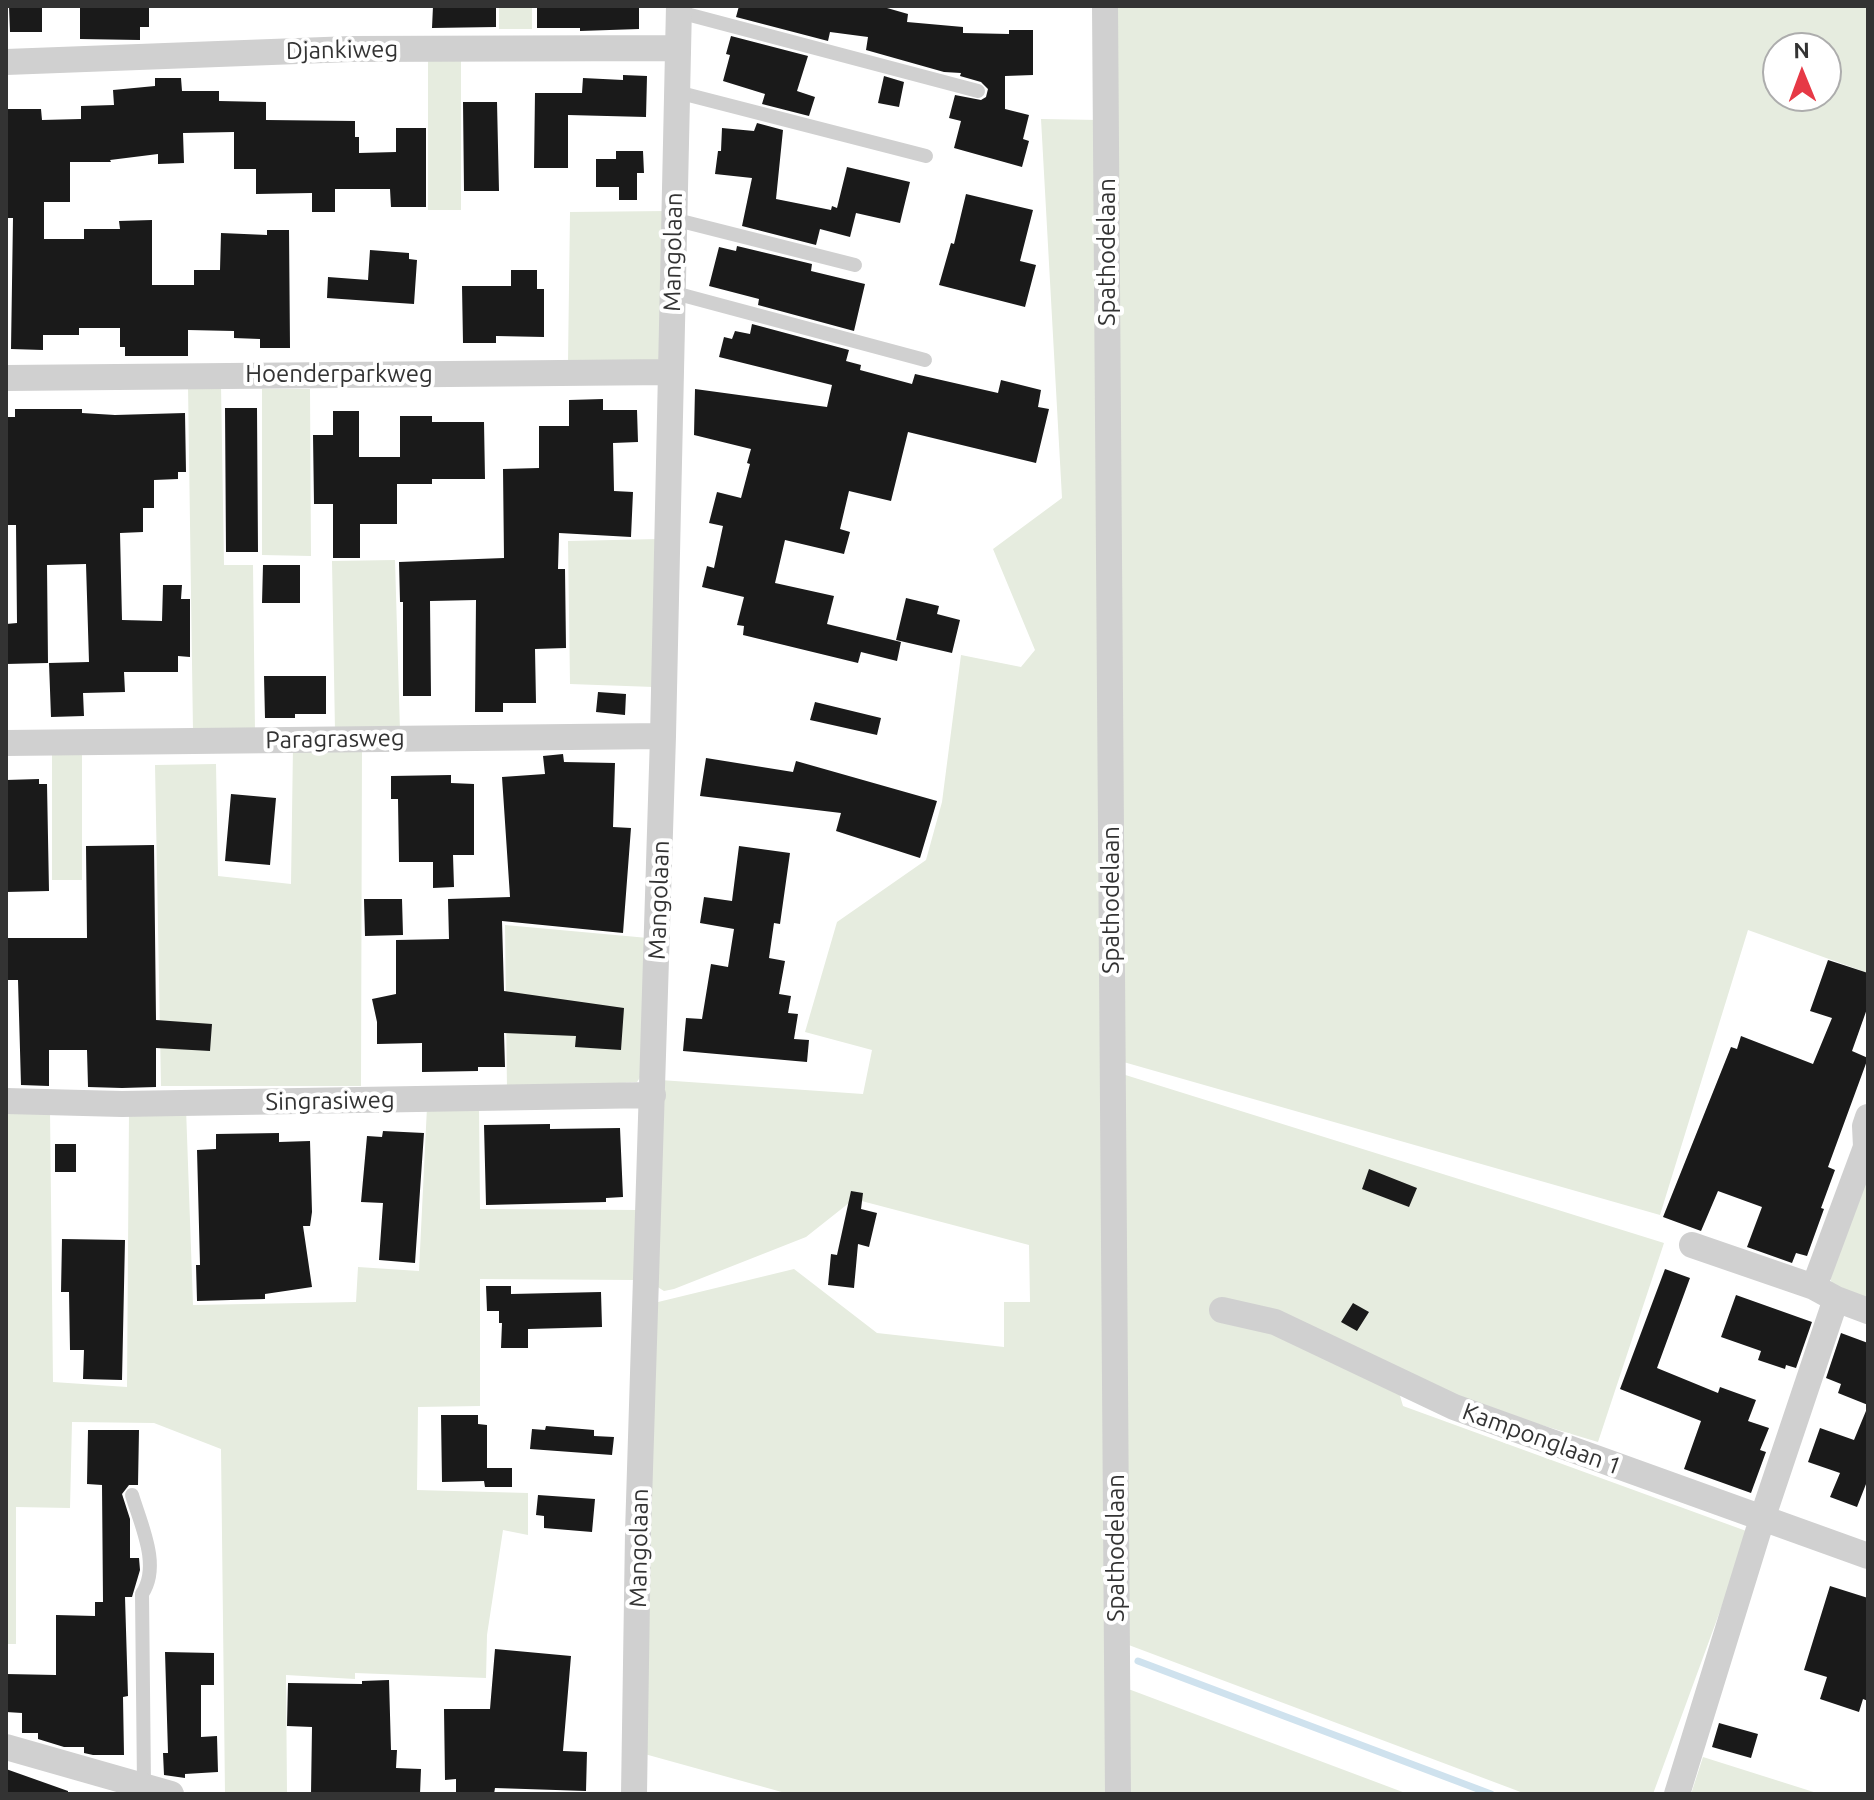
<!DOCTYPE html>
<html>
<head>
<meta charset="utf-8">
<style>
	body { margin:0 }
	#map { position:relative; width:1874px; height:1800px; overflow:hidden; background:#fff; font-family:Ubuntu,sans-serif }
	canvas { display:block }
	.frame { position:absolute; inset:0; border:8px solid #333; pointer-events:none }
	.north { position:absolute; left:1762px; top:32px; width:80px; height:80px; box-sizing:border-box; background:#fff; border:2px solid #adadad; border-radius:50%; rotate:359deg; font-size:22px; font-weight:700; line-height:32px; text-align:center; color:#333 }
	.north::after { content:''; display:block; margin:auto; width:28px; height:36px; background:#e63946; clip-path:polygon(50% 0,100% 100%,50% 72%,0 100%) }
</style>
</head>
<body>
<div id="map">
<canvas width="1874" height="1800"></canvas>
<div class="frame"></div>
<div class="north">N</div>
</div>
<script>
const context = document.querySelector('canvas').getContext('2d');
context.lineJoin = 'round';
function paint(path, color) {
  context.fillStyle = color;
  context.fill(path, 'evenodd');
}
function strokePath(path, color, width, dash) {
  context.strokeStyle = color;
  context.lineWidth = width;
  context.lineCap = dash ? 'butt' : 'round';
  context.setLineDash(dash || []);
  context.stroke(path);
}
function drawText(font, color, halo, rows, align = 'center') {
  context.font = font + ' Ubuntu,sans-serif';
  context.lineWidth = 8;
  context.setLineDash([]);
  context.textBaseline = 'middle';
  context.strokeStyle = halo;
  context.fillStyle = color;
  for (const [text, x, y, turn = 0] of rows) {
    context.save();
    context.translate(x, y);
    context.rotate((+turn || 0) * Math.PI / 180);
    context.textAlign = isNaN(turn) ? turn : align;
    if (halo) context.strokeText(text, 0, 0);
    context.fillText(text, 0, 0);
    context.restore();
  }
}
paint(new Path2D(`
	M 499,6 L 532,6 L 532,29 L 499,29 Z
	M 1114,6 L 1868,6 L 1868,973 L 1748,930 L 1660,1215 L 1120,1061 ZM 1778,48 L 1826,48 L 1826,96 L 1778,96 Z
	M 428,58 L 461,58 L 461,210 L 428,210 Z
	M 1041,119 L 1100,120 L 1110,1794 L 789,1794 L 641,1753 L 654,1303 L 794,1269 L 877,1333 L 1004,1347 L 1004,1302 L 1030,1302 L 1029,1245 L 854,1199 L 806,1237 L 674,1289 L 664,1291 L 656,1286 L 660,1080 L 863,1094 L 872,1050 L 805,1032 L 837,922 L 926,860 L 942,802 L 961,655 L 1021,667 L 1035,650 L 993,549 L 1062,498 Z
	M 667,211 L 662,361 L 568,362 L 570,212 Z
	M 188,385 L 221,385 L 224,565 L 253,565 L 255,732 L 193,732 Z
	M 262,389 L 310,389 L 311,556 L 262,555 Z
	M 659,539 L 654,687 L 570,684 L 568,541 Z
	M 395,560 L 400,731 L 335,731 L 332,561 Z
	M 362,744 L 361,1086 L 161,1086 L 155,765 L 216,764 L 218,876 L 291,884 L 293,746 Z
	M 52,754 L 82,754 L 82,880 L 52,880 Z
	M 505,925 L 648,938 L 645,1070 L 637,1082 L 507,1090 Z
	M 1119,1073 L 1664,1243 L 1598,1442 L 1458,1400 L 1277,1333 L 1398,1389 L 1403,1406 L 1749,1532 L 1653,1794 L 1526,1794 L 1126,1644 Z
	M 479,1106 L 480,1209 L 641,1210 L 637,1280 L 480,1279 L 480,1406 L 418,1407 L 417,1490 L 528,1493 L 528,1535 L 503,1530 L 487,1635 L 486,1678 L 355,1673 L 355,1679 L 286,1675 L 287,1794 L 225,1794 L 221,1449 L 154,1423 L 72,1422 L 70,1508 L 16,1507 L 16,1644 L 6,1644 L 6,1108 L 50,1110 L 53,1382 L 127,1387 L 129,1112 L 186,1108 L 193,1305 L 356,1302 L 358,1267 L 419,1271 L 427,1107 Z
	M 1868,1168 L 1868,1304 L 1834,1289 L 1830,1278 Z
	M 1123,1687 L 1408,1794 L 1124,1794 Z
	M 1703,1757 L 1820,1794 L 1691,1794 Z`), '#e6ecdf');
strokePath(new Path2D(`
	M 1138,1661 L 1491,1794`), '#cfe2ee', 7);
paint(new Path2D(`
	M 9,6 L 42,6 L 42,32 L 10,32 Z
	M 80,6 L 149,6 L 149,27 L 140,27 L 140,40 L 80,39 Z
	M 433,6 L 496,6 L 496,27 L 432,28 Z
	M 537,6 L 639,6 L 639,29 L 580,31 L 580,28 L 537,28 Z
	M 739,6 L 880,6 L 908,14 L 907,22 L 963,27 L 963,33 L 1009,34 L 1009,30 L 1033,30 L 1033,75 L 1005,76 L 1005,109 L 1029,115 L 1023,139 L 1029,141 L 1022,167 L 954,148 L 961,121 L 949,118 L 955,95 L 981,100 L 986,97 L 988,89 L 981,82 L 960,76 L 961,73 L 944,72 L 866,50 L 868,37 L 830,32 L 828,41 L 736,17 Z
	M 731,36 L 808,56 L 797,91 L 815,97 L 809,116 L 762,104 L 765,94 L 723,81 L 730,55 L 726,54 Z
	M 623,75 L 647,76 L 646,117 L 568,115 L 568,168 L 534,168 L 535,93 L 582,93 L 583,78 L 623,80 Z
	M 884,76 L 904,82 L 899,107 L 878,103 Z
	M 155,78 L 181,78 L 182,91 L 219,91 L 219,101 L 266,102 L 266,120 L 355,121 L 355,137 L 359,137 L 359,153 L 396,152 L 396,128 L 426,128 L 426,207 L 391,207 L 390,189 L 335,189 L 335,212 L 312,212 L 312,193 L 256,194 L 256,169 L 234,169 L 234,132 L 183,133 L 184,163 L 158,164 L 158,154 L 110,160 L 111,162 L 70,162 L 70,202 L 44,202 L 44,239 L 84,239 L 84,229 L 120,229 L 119,221 L 152,220 L 152,285 L 194,285 L 194,270 L 220,270 L 221,233 L 267,235 L 267,230 L 289,230 L 290,348 L 260,348 L 260,339 L 234,338 L 234,331 L 188,330 L 188,356 L 125,356 L 125,347 L 120,347 L 120,328 L 79,328 L 79,335 L 43,335 L 43,350 L 11,349 L 13,218 L 6,218 L 6,109 L 41,109 L 42,120 L 81,119 L 81,106 L 114,105 L 113,90 L 155,86 Z
	M 463,102 L 497,102 L 499,191 L 464,191 Z
	M 757,123 L 783,130 L 776,199 L 831,210 L 832,206 L 837,208 L 847,167 L 910,182 L 900,223 L 856,213 L 850,237 L 820,229 L 816,245 L 742,226 L 752,178 L 715,174 L 718,151 L 721,151 L 722,128 L 754,131 Z
	M 616,151 L 643,151 L 644,173 L 637,173 L 637,200 L 619,200 L 619,187 L 596,187 L 596,159 L 616,159 Z
	M 966,194 L 1033,210 L 1020,261 L 1036,265 L 1025,307 L 939,285 L 951,243 L 954,244 Z
	M 737,246 L 812,264 L 811,271 L 865,284 L 854,331 L 758,305 L 759,299 L 709,286 L 719,247 L 736,251 Z
	M 370,250 L 409,253 L 409,259 L 417,260 L 414,304 L 327,298 L 328,277 L 368,280 Z
	M 511,270 L 537,270 L 537,289 L 544,289 L 544,337 L 496,336 L 496,343 L 463,343 L 462,286 L 511,286 Z
	M 752,324 L 849,350 L 846,361 L 861,365 L 860,370 L 912,384 L 915,374 L 998,393 L 1001,380 L 1041,390 L 1038,407 L 1049,409 L 1036,463 L 908,432 L 891,501 L 849,491 L 840,529 L 850,532 L 844,554 L 785,540 L 775,583 L 834,596 L 827,624 L 901,642 L 897,661 L 861,652 L 858,663 L 743,635 L 744,626 L 737,625 L 744,597 L 702,587 L 707,566 L 714,568 L 723,526 L 709,523 L 717,492 L 741,498 L 750,464 L 747,463 L 751,449 L 694,435 L 695,389 L 827,407 L 832,385 L 719,357 L 724,337 L 732,339 L 735,331 L 750,334 Z
	M 603,399 L 603,410 L 637,410 L 638,442 L 613,443 L 614,491 L 633,492 L 631,537 L 559,533 L 558,569 L 565,569 L 566,648 L 535,649 L 536,703 L 503,703 L 503,712 L 475,712 L 476,600 L 430,601 L 431,696 L 403,696 L 403,602 L 400,602 L 399,562 L 504,558 L 503,469 L 539,468 L 539,426 L 569,426 L 569,400 Z
	M 225,408 L 257,408 L 258,552 L 226,552 Z
	M 15,409 L 82,409 L 82,413 L 115,415 L 185,413 L 186,472 L 178,472 L 178,479 L 154,480 L 154,508 L 143,508 L 143,532 L 120,533 L 122,620 L 162,621 L 163,585 L 182,585 L 181,599 L 190,599 L 190,657 L 178,656 L 178,672 L 124,672 L 125,692 L 83,693 L 84,716 L 51,717 L 49,663 L 89,662 L 86,564 L 47,565 L 48,663 L 6,664 L 6,624 L 17,623 L 16,525 L 6,525 L 6,417 L 15,417 Z
	M 333,411 L 359,411 L 359,457 L 400,457 L 400,416 L 432,416 L 432,422 L 484,422 L 485,479 L 432,479 L 432,484 L 397,484 L 397,524 L 360,524 L 360,558 L 333,558 L 333,504 L 314,504 L 313,435 L 333,435 Z
	M 263,565 L 300,565 L 300,603 L 262,603 Z
	M 906,598 L 939,606 L 937,614 L 960,620 L 952,653 L 896,640 Z
	M 264,676 L 326,676 L 326,714 L 295,714 L 295,718 L 265,718 Z
	M 598,692 L 626,694 L 625,715 L 596,712 Z
	M 815,702 L 881,718 L 877,735 L 810,720 Z
	M 563,754 L 564,762 L 615,763 L 613,827 L 631,828 L 623,933 L 502,921 L 504,991 L 624,1008 L 621,1050 L 575,1047 L 576,1036 L 504,1033 L 505,1067 L 478,1067 L 478,1071 L 422,1072 L 422,1043 L 377,1044 L 377,1022 L 372,999 L 396,994 L 396,940 L 449,939 L 448,899 L 510,897 L 502,777 L 545,774 L 543,756 Z
	M 706,758 L 793,772 L 796,761 L 937,801 L 920,858 L 836,831 L 841,813 L 700,796 Z
	M 451,775 L 451,783 L 474,784 L 474,855 L 453,855 L 454,887 L 433,888 L 433,862 L 399,862 L 398,799 L 391,799 L 391,776 Z
	M 39,779 L 39,784 L 47,784 L 49,891 L 6,892 L 6,780 Z
	M 231,794 L 276,798 L 270,865 L 225,861 Z
	M 154,845 L 156,1020 L 212,1024 L 210,1051 L 156,1048 L 156,1087 L 122,1088 L 88,1087 L 87,1050 L 49,1050 L 49,1086 L 21,1085 L 18,980 L 6,980 L 6,938 L 87,938 L 86,846 Z
	M 739,846 L 790,853 L 780,924 L 774,923 L 769,958 L 785,961 L 779,994 L 791,996 L 788,1013 L 798,1014 L 794,1039 L 809,1040 L 807,1062 L 683,1051 L 686,1018 L 702,1019 L 711,964 L 728,967 L 734,929 L 700,923 L 704,897 L 732,901 Z
	M 364,899 L 402,899 L 403,935 L 365,936 Z
	M 1828,960 L 1868,973 L 1868,1006 L 1852,1051 L 1868,1058 L 1828,1167 L 1835,1170 L 1821,1208 L 1824,1209 L 1807,1256 L 1796,1253 L 1792,1263 L 1747,1247 L 1762,1207 L 1718,1191 L 1701,1231 L 1663,1217 L 1731,1047 L 1737,1049 L 1741,1036 L 1813,1064 L 1832,1018 L 1810,1011 Z
	M 550,1124 L 550,1129 L 620,1128 L 623,1197 L 606,1198 L 606,1202 L 486,1205 L 484,1125 Z
	M 383,1131 L 424,1133 L 415,1263 L 379,1260 L 383,1203 L 361,1202 L 367,1136 L 382,1137 Z
	M 279,1133 L 279,1142 L 310,1141 L 312,1212 L 310,1226 L 303,1226 L 312,1287 L 265,1294 L 265,1299 L 197,1301 L 196,1265 L 200,1265 L 197,1150 L 216,1149 L 216,1134 Z
	M 55,1144 L 76,1144 L 76,1172 L 55,1172 Z
	M 1369,1169 L 1417,1188 L 1409,1207 L 1362,1189 Z
	M 851,1191 L 863,1193 L 861,1209 L 877,1213 L 869,1247 L 858,1244 L 854,1288 L 828,1285 L 831,1254 L 837,1255 Z
	M 62,1239 L 125,1240 L 122,1380 L 83,1379 L 84,1350 L 70,1350 L 69,1292 L 61,1292 Z
	M 1665,1269 L 1690,1278 L 1657,1368 L 1718,1393 L 1720,1387 L 1756,1400 L 1748,1421 L 1769,1428 L 1760,1450 L 1766,1452 L 1751,1493 L 1684,1469 L 1701,1421 L 1620,1389 Z
	M 486,1286 L 511,1286 L 511,1294 L 601,1292 L 602,1327 L 528,1329 L 528,1348 L 501,1348 L 502,1323 L 499,1323 L 499,1311 L 487,1311 Z
	M 1736,1295 L 1812,1322 L 1796,1368 L 1786,1365 L 1785,1369 L 1758,1360 L 1761,1351 L 1721,1337 Z
	M 1353,1303 L 1369,1312 L 1357,1331 L 1341,1322 Z
	M 1841,1333 L 1868,1343 L 1868,1405 L 1838,1393 L 1841,1384 L 1826,1378 Z
	M 1868,1406 L 1868,1479 L 1857,1507 L 1830,1497 L 1840,1473 L 1808,1462 L 1820,1428 L 1854,1440 Z
	M 441,1415 L 478,1415 L 478,1424 L 487,1425 L 487,1468 L 512,1468 L 512,1487 L 485,1487 L 484,1481 L 442,1482 Z
	M 546,1426 L 594,1430 L 594,1436 L 614,1437 L 612,1455 L 530,1449 L 532,1429 L 545,1430 Z
	M 88,1430 L 139,1430 L 138,1485 L 129,1485 L 122,1494 L 130,1519 L 130,1558 L 139,1558 L 140,1570 L 132,1597 L 125,1597 L 128,1696 L 123,1697 L 124,1755 L 93,1755 L 84,1753 L 84,1747 L 64,1747 L 38,1739 L 38,1733 L 22,1733 L 22,1713 L 6,1712 L 6,1674 L 56,1675 L 56,1615 L 95,1616 L 95,1602 L 103,1602 L 102,1485 L 87,1484 Z
	M 538,1495 L 595,1499 L 592,1532 L 544,1528 L 544,1516 L 536,1515 Z
	M 1830,1586 L 1868,1598 L 1868,1701 L 1863,1699 L 1859,1712 L 1820,1699 L 1827,1677 L 1804,1670 Z
	M 495,1649 L 571,1656 L 563,1751 L 587,1752 L 586,1791 L 495,1788 L 494,1794 L 456,1794 L 456,1779 L 445,1780 L 444,1709 L 490,1709 Z
	M 165,1652 L 214,1653 L 214,1685 L 201,1685 L 201,1737 L 217,1736 L 218,1772 L 185,1774 L 185,1778 L 164,1775 L 163,1753 L 168,1753 Z
	M 389,1680 L 391,1750 L 397,1750 L 396,1768 L 421,1769 L 420,1794 L 311,1794 L 312,1727 L 287,1726 L 288,1683 L 362,1684 L 362,1681 Z
	M 1719,1723 L 1758,1734 L 1751,1758 L 1712,1747 Z
	M 6,1769 L 68,1791 L 68,1794 L 6,1794 Z`), '#1a1a1a');
strokePath(new Path2D(`
	M 679,12 L 978,91
	M 677,92 L 926,156
	M 673,219 L 855,265
	M 671,292 L 925,360
	M 132,1495 C 141,1525 161,1566 142,1594 L 144,1786`), '#d0d0d0', 14);
strokePath(new Path2D(`
	M 1105,6 L 1118,1794
	M 6,62 L 351,49 L 678,48
	M 6,378 L 671,372
	M 6,743 L 663,736
	M 6,1101 L 122,1104 L 653,1095
	M 1866,1147 L 1865,1126 L 1868,1117
	M 1692,1245 L 1814,1287 L 1836,1299 L 1868,1311
	M 1814,1287 L 1866,1147 L 1868,1148
	M 1222,1310 L 1275,1322 L 1454,1407 L 1868,1556
	M 6,1747 L 171,1794
	M 634,1794 L 638,1533 L 663,736 L 679,6
	M 1677,1794 L 1762,1519 L 1836,1299`), '#d0d0d0', 26);
drawText('24px', '#333', '#fff', [
	["Djankiweg",342,50,-1],
	["Mangolaan",673,252,-89],
	["Spathodelaan",1107,252,-90],
	["Hoenderparkweg",339,374],
	["Paragrasweg",335,739,-1],
	["Mangolaan",659,900,-88],
	["Spathodelaan",1111,900,-90],
	["Singrasiweg",330,1101,-1],
	["Kamponglaan 1",1542,1439,20],
	["Mangolaan",639,1548,-89],
	["Spathodelaan",1116,1548,-90]
]);
</script>
</body>
</html>
